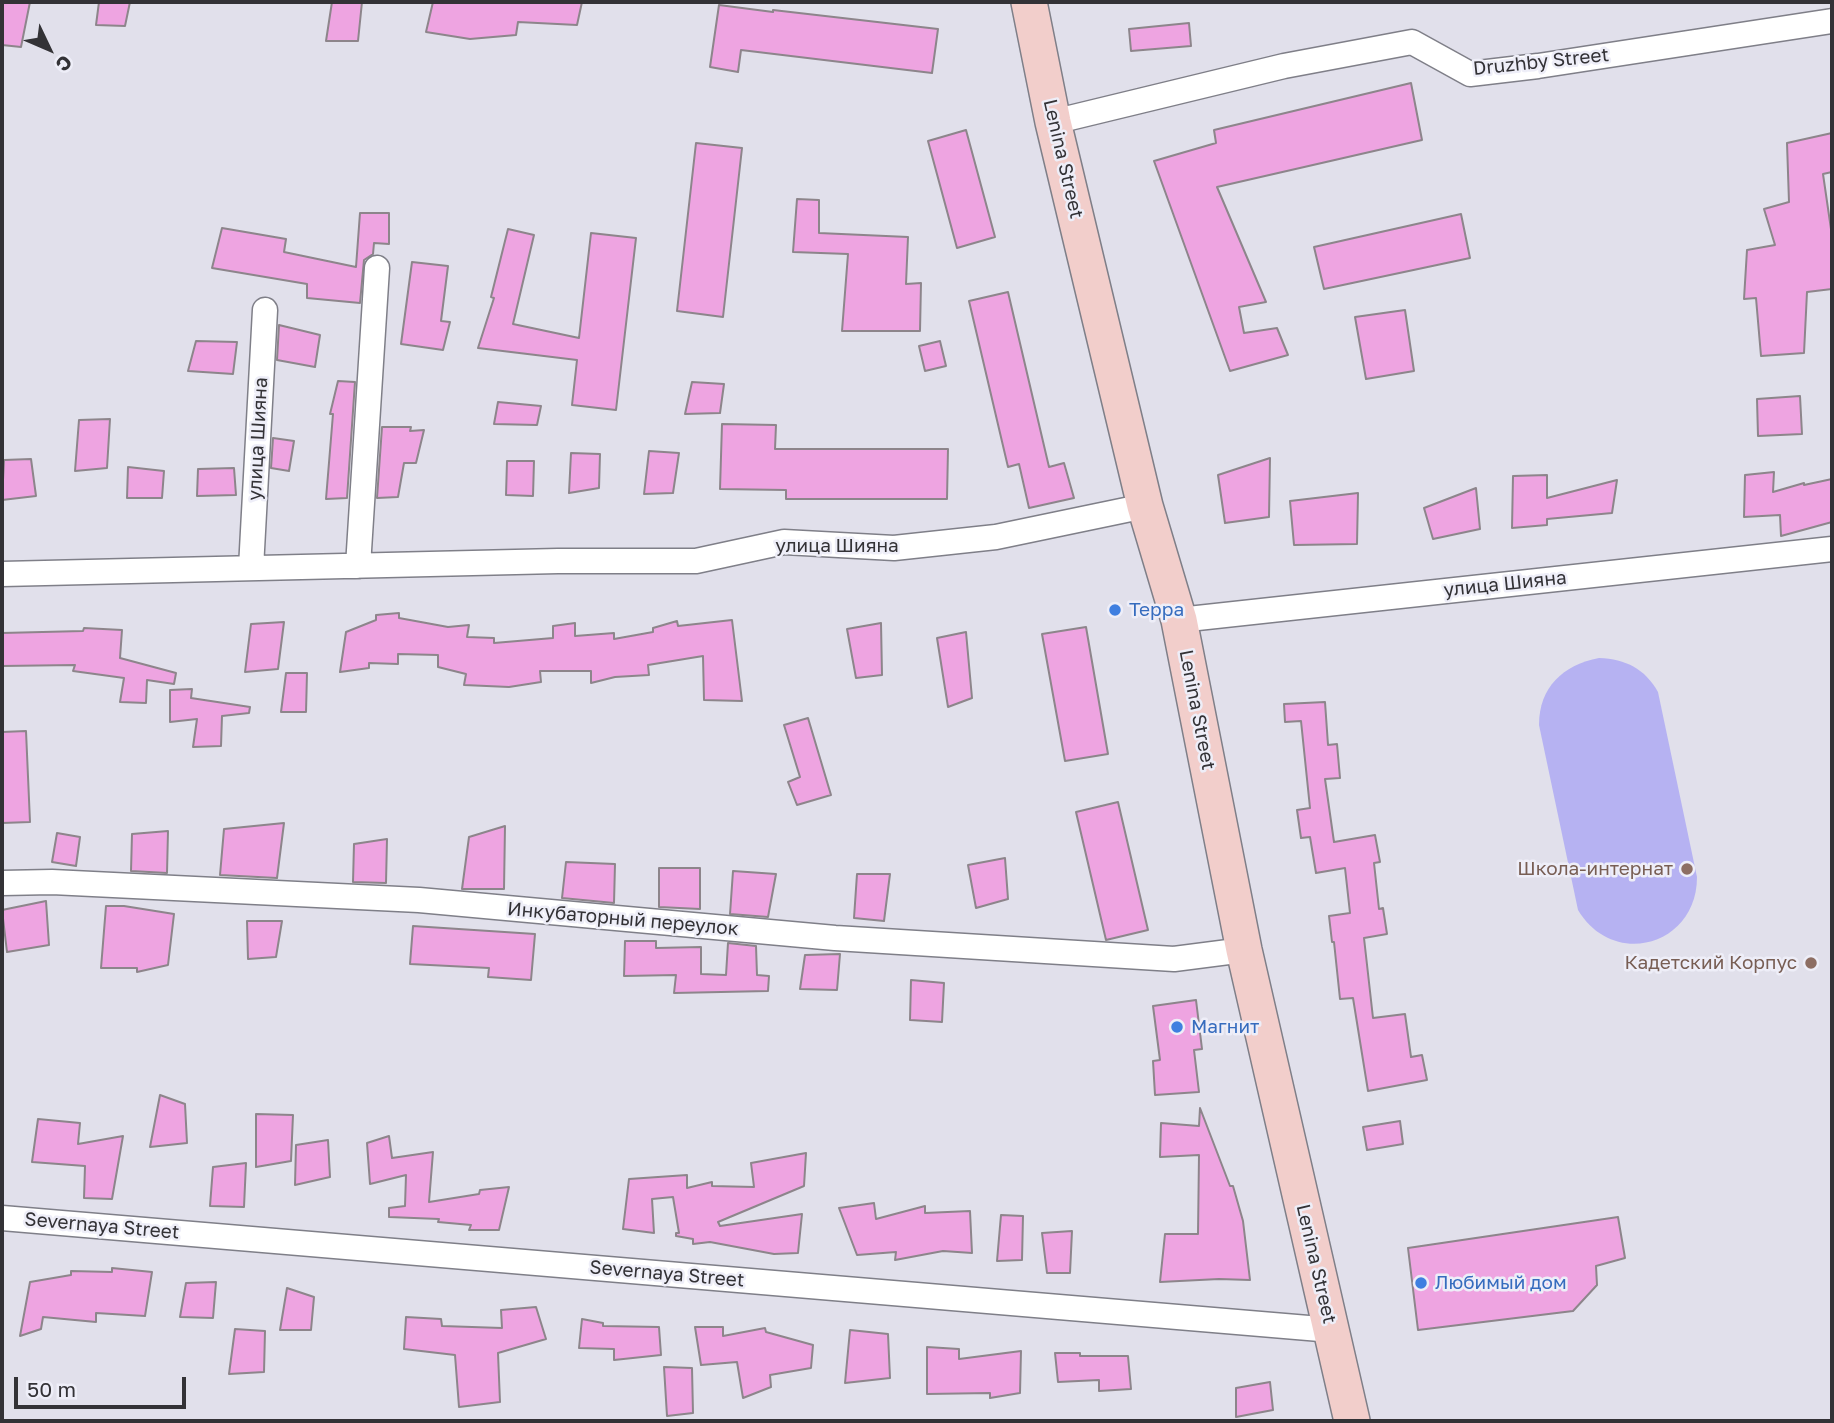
<!DOCTYPE html>
<html>
<head>
<meta charset="utf-8">
<style>
	body { margin:0 }
	#map { position:relative; width:1834px; height:1423px; overflow:hidden; background:#e1e0eb; font-family:"Golos Text",sans-serif }
	canvas { display:block }
	.frame { position:absolute; inset:0; border:4px solid #333236; pointer-events:none }
	.north { position:absolute; left:14px; top:14px; width:70px; height:70px; -webkit-text-stroke:5px #eeeef8; paint-order:stroke; rotate:134deg; font-size:19px; font-weight:700; line-height:28px; text-align:center; color:#333236 }
	.north::after { content:''; display:block; margin:auto; width:24px; height:32px; background:#333236; clip-path:polygon(50% 0,100% 100%,50% 72%,0 100%) }
	.scale { position:absolute; left:14px; top:1377px; width:172px; height:32px; box-sizing:border-box; border:4px solid #333236; border-top:0; padding-left:9px; font-size:21px; line-height:24px; white-space:nowrap; color:#333236; -webkit-text-stroke:5px #eeeef8; paint-order:stroke }
</style>
</head>
<body>
<div id="map">
<canvas width="1834" height="1423"></canvas>
<div class="frame"></div>
<div class="north">С</div>
<div class="scale">50 m</div>
</div>
<script>
const context = document.querySelector('canvas').getContext('2d');
context.lineJoin = 'round';
function paint(path, color) {
  context.fillStyle = color;
  context.fill(path, 'evenodd');
}
function strokePath(path, color, width, dash) {
  context.strokeStyle = color;
  context.lineWidth = width;
  context.lineCap = dash ? 'butt' : 'round';
  context.setLineDash(dash || []);
  context.stroke(path);
}
function drawText(font, color, halo, rows, align = 'center') {
  context.font = font + ' "Golos Text",sans-serif';
  context.lineWidth = 5;
  context.setLineDash([]);
  context.textBaseline = 'middle';
  context.strokeStyle = halo;
  context.fillStyle = color;
  for (const [text, x, y, turn = 0] of rows) {
    context.save();
    context.translate(x, y);
    context.rotate((+turn || 0) * Math.PI / 180);
    context.textAlign = isNaN(turn) ? turn : align;
    if (halo) context.strokeText(text, 0, 0);
    context.fillText(text, 0, 0);
    context.restore();
  }
}
paint(new Path2D(`
	M 1599,658 C 1626,659 1645,669 1658,692 L 1697,877 C 1697,946 1613,969 1578,910 L 1539,725 C 1539,687 1563,665 1599,658 Z`), '#b6b2f2');
const building = new Path2D(`
	M 3,2 L 30,2 L 21,47 L 2,45 Z
	M 99,2 L 130,2 L 125,26 L 96,25 Z
	M 332,2 L 362,2 L 358,41 L 326,41 Z
	M 433,2 L 582,2 L 577,25 L 518,22 L 516,35 L 470,39 L 426,32 Z
	M 719,5 L 773,12 L 773,10 L 938,29 L 932,73 L 741,50 L 738,72 L 710,67 Z
	M 1189,23 L 1191,46 L 1131,51 L 1129,29 Z
	M 1411,83 L 1422,140 L 1217,187 L 1266,302 L 1239,307 L 1244,333 L 1277,328 L 1288,355 L 1230,371 L 1154,161 L 1216,143 L 1214,130 Z
	M 966,130 L 995,237 L 957,248 L 928,141 Z
	M 1832,133 L 1832,172 L 1823,174 L 1832,236 L 1832,289 L 1807,292 L 1804,353 L 1761,356 L 1756,298 L 1744,299 L 1747,250 L 1775,245 L 1764,209 L 1789,202 L 1787,143 Z
	M 696,143 L 742,148 L 723,317 L 677,311 Z
	M 797,199 L 819,200 L 819,233 L 908,237 L 906,284 L 921,283 L 920,331 L 842,331 L 848,254 L 793,252 Z
	M 360,213 L 389,213 L 389,244 L 374,243 L 373,254 L 364,260 L 360,303 L 307,298 L 307,284 L 212,268 L 222,228 L 286,239 L 284,252 L 356,267 Z
	M 1461,214 L 1470,258 L 1324,289 L 1314,247 Z
	M 508,229 L 534,235 L 513,324 L 579,338 L 591,233 L 636,238 L 616,410 L 572,405 L 577,360 L 478,348 L 494,298 L 491,297 Z
	M 412,262 L 448,266 L 441,321 L 450,322 L 443,350 L 401,344 Z
	M 1008,292 L 1049,467 L 1064,463 L 1074,498 L 1029,508 L 1019,464 L 1008,467 L 969,301 Z
	M 1405,310 L 1414,371 L 1366,379 L 1355,317 Z
	M 279,325 L 320,335 L 315,367 L 277,360 Z
	M 196,341 L 237,342 L 233,374 L 188,371 Z
	M 940,341 L 946,366 L 925,371 L 919,346 Z
	M 338,381 L 355,382 L 347,498 L 326,499 L 333,414 L 330,414 Z
	M 692,382 L 724,384 L 720,413 L 685,414 Z
	M 1800,396 L 1802,434 L 1758,436 L 1757,399 Z
	M 498,402 L 541,406 L 537,425 L 494,424 Z
	M 110,419 L 107,468 L 75,471 L 79,420 Z
	M 722,424 L 776,425 L 775,449 L 948,449 L 947,499 L 786,499 L 786,490 L 720,489 Z
	M 382,427 L 411,427 L 410,431 L 424,430 L 416,463 L 404,463 L 398,497 L 377,498 Z
	M 273,438 L 294,441 L 289,471 L 271,468 Z
	M 649,451 L 679,453 L 673,493 L 644,494 Z
	M 571,453 L 600,454 L 599,488 L 569,493 Z
	M 1270,458 L 1269,517 L 1225,523 L 1218,475 Z
	M 31,459 L 36,496 L 2,500 L 4,460 Z
	M 507,461 L 534,461 L 533,496 L 506,495 Z
	M 128,467 L 164,471 L 162,498 L 127,498 Z
	M 234,468 L 236,495 L 197,496 L 198,469 Z
	M 1774,472 L 1773,492 L 1804,483 L 1804,485 L 1832,479 L 1832,522 L 1781,536 L 1780,515 L 1744,517 L 1745,475 Z
	M 1547,475 L 1547,498 L 1617,480 L 1612,513 L 1547,519 L 1547,525 L 1512,528 L 1513,476 Z
	M 1476,488 L 1480,529 L 1433,539 L 1424,508 Z
	M 1358,493 L 1357,544 L 1294,545 L 1290,501 Z
	M 399,613 L 399,618 L 448,627 L 469,625 L 467,637 L 494,638 L 494,643 L 553,638 L 553,626 L 575,623 L 575,636 L 614,633 L 614,639 L 653,632 L 653,628 L 677,621 L 678,626 L 732,620 L 742,701 L 704,700 L 703,656 L 648,665 L 649,675 L 615,677 L 591,683 L 591,671 L 540,671 L 541,682 L 509,687 L 464,685 L 466,674 L 438,667 L 438,655 L 398,654 L 398,664 L 369,663 L 369,668 L 340,672 L 346,632 L 376,620 L 376,615 Z
	M 284,622 L 278,669 L 245,672 L 251,624 Z
	M 881,623 L 882,675 L 856,678 L 847,629 Z
	M 1086,627 L 1108,754 L 1065,761 L 1042,634 Z
	M 84,628 L 122,630 L 120,658 L 176,673 L 174,684 L 147,680 L 146,703 L 120,702 L 124,678 L 73,671 L 75,665 L 2,666 L 2,633 L 83,631 Z
	M 966,632 L 972,698 L 948,707 L 937,638 Z
	M 286,673 L 307,673 L 306,712 L 281,712 Z
	M 192,689 L 191,698 L 250,707 L 249,713 L 222,716 L 221,746 L 193,747 L 197,719 L 170,722 L 170,690 Z
	M 1325,702 L 1328,745 L 1337,744 L 1340,778 L 1325,779 L 1334,842 L 1375,835 L 1380,862 L 1374,863 L 1379,909 L 1383,908 L 1387,934 L 1364,938 L 1373,1018 L 1405,1014 L 1411,1057 L 1422,1055 L 1427,1080 L 1368,1091 L 1353,998 L 1340,999 L 1334,942 L 1332,942 L 1329,916 L 1350,913 L 1345,868 L 1316,873 L 1310,837 L 1301,838 L 1297,810 L 1310,808 L 1301,721 L 1285,722 L 1284,704 Z
	M 808,718 L 831,795 L 797,805 L 788,782 L 800,777 L 784,725 Z
	M 26,731 L 30,822 L 2,823 L 2,732 Z
	M 1118,802 L 1148,930 L 1106,940 L 1076,812 Z
	M 284,823 L 277,878 L 220,875 L 224,829 Z
	M 505,826 L 504,889 L 462,889 L 469,837 Z
	M 168,831 L 167,873 L 131,871 L 132,834 Z
	M 57,833 L 80,837 L 76,866 L 52,862 Z
	M 387,839 L 386,883 L 353,882 L 354,844 Z
	M 1005,858 L 1008,899 L 976,908 L 968,865 Z
	M 566,862 L 615,864 L 614,903 L 562,898 Z
	M 659,868 L 700,868 L 700,909 L 659,907 Z
	M 733,871 L 776,874 L 768,917 L 730,914 Z
	M 857,874 L 890,874 L 884,921 L 854,918 Z
	M 46,901 L 49,945 L 7,952 L 2,910 Z
	M 106,906 L 124,906 L 174,914 L 168,965 L 137,972 L 137,968 L 101,968 Z
	M 247,921 L 282,921 L 276,957 L 248,959 Z
	M 413,926 L 535,934 L 531,980 L 488,977 L 489,968 L 410,964 Z
	M 625,941 L 656,941 L 656,948 L 701,947 L 701,974 L 726,975 L 728,943 L 756,946 L 757,975 L 769,976 L 768,991 L 674,993 L 676,975 L 624,976 Z
	M 840,954 L 837,990 L 800,989 L 805,955 Z
	M 911,980 L 944,983 L 942,1022 L 910,1020 Z
	M 1196,1000 L 1202,1049 L 1194,1050 L 1199,1092 L 1155,1095 L 1153,1061 L 1160,1060 L 1153,1006 Z
	M 160,1095 L 185,1104 L 187,1143 L 150,1147 Z
	M 1200,1108 L 1230,1186 L 1233,1186 L 1243,1221 L 1250,1280 L 1219,1279 L 1160,1282 L 1165,1234 L 1198,1234 L 1199,1155 L 1160,1157 L 1161,1123 L 1199,1126 Z
	M 256,1114 L 293,1115 L 291,1161 L 256,1167 Z
	M 38,1119 L 80,1123 L 78,1144 L 123,1136 L 112,1199 L 84,1198 L 85,1166 L 32,1162 Z
	M 1400,1121 L 1403,1144 L 1367,1150 L 1363,1127 Z
	M 389,1136 L 392,1158 L 433,1152 L 429,1202 L 479,1194 L 480,1190 L 509,1187 L 499,1230 L 469,1230 L 471,1225 L 438,1222 L 439,1219 L 389,1217 L 389,1208 L 405,1206 L 406,1175 L 370,1184 L 367,1143 Z
	M 328,1140 L 330,1177 L 295,1185 L 296,1145 Z
	M 806,1153 L 804,1186 L 718,1222 L 720,1226 L 802,1214 L 798,1253 L 774,1254 L 710,1242 L 693,1244 L 693,1239 L 676,1236 L 676,1233 L 679,1233 L 673,1197 L 652,1199 L 654,1233 L 623,1229 L 629,1179 L 687,1175 L 687,1188 L 712,1182 L 712,1186 L 754,1187 L 751,1163 Z
	M 246,1163 L 244,1207 L 210,1206 L 213,1167 Z
	M 874,1203 L 876,1219 L 925,1206 L 925,1213 L 970,1211 L 972,1253 L 943,1251 L 895,1260 L 896,1252 L 857,1255 L 839,1208 Z
	M 1001,1215 L 1023,1216 L 1022,1260 L 997,1261 Z
	M 1618,1217 L 1625,1258 L 1596,1266 L 1597,1285 L 1573,1311 L 1418,1330 L 1408,1248 Z
	M 1072,1231 L 1070,1273 L 1047,1273 L 1042,1233 Z
	M 112,1268 L 152,1272 L 145,1316 L 96,1313 L 96,1322 L 43,1317 L 41,1329 L 20,1336 L 30,1282 L 71,1275 L 71,1271 L 112,1272 Z
	M 216,1282 L 213,1318 L 180,1317 L 186,1283 Z
	M 287,1288 L 314,1297 L 311,1330 L 280,1330 Z
	M 536,1307 L 546,1339 L 498,1353 L 500,1402 L 459,1407 L 455,1355 L 404,1349 L 406,1317 L 441,1319 L 442,1326 L 502,1328 L 501,1310 Z
	M 582,1319 L 603,1323 L 603,1326 L 659,1327 L 661,1355 L 614,1360 L 614,1349 L 579,1348 Z
	M 695,1327 L 723,1327 L 723,1336 L 765,1328 L 766,1332 L 813,1345 L 811,1368 L 770,1375 L 771,1387 L 743,1398 L 737,1362 L 701,1365 Z
	M 235,1329 L 265,1331 L 264,1372 L 229,1374 Z
	M 850,1330 L 888,1334 L 890,1378 L 845,1383 Z
	M 927,1347 L 959,1349 L 959,1359 L 1021,1351 L 1020,1393 L 990,1398 L 990,1393 L 927,1394 Z
	M 1055,1353 L 1080,1353 L 1080,1356 L 1128,1356 L 1131,1389 L 1099,1391 L 1099,1380 L 1058,1382 Z
	M 664,1367 L 692,1368 L 693,1413 L 667,1416 Z
	M 1270,1382 L 1273,1410 L 1236,1417 L 1236,1388 Z`);
paint(building, '#eea4e1');
strokePath(building, '#8d858b', 2);
const minor = new Path2D(`
	M 1053,122 L 1284,66 L 1412,42 L 1470,74 L 1538,66 L 1832,21
	M 358,566 L 377,268
	M 251,568 L 265,310
	M 2,574 L 558,561 L 696,561 L 784,542 L 894,548 L 996,537 L 1145,506
	M 1179,620 L 1832,549
	M 2,883 L 52,882 L 419,900 L 835,938 L 1174,959 L 1244,950
	M 2,1218 L 1332,1330`);
const secondary = new Path2D(`
	M 1029,2 L 1053,122 L 1145,506 L 1179,620 L 1244,950 L 1352,1421`);
strokePath(minor, '#7f7f88', 27);
strokePath(secondary, '#7f7f88', 38);
strokePath(minor, '#fff', 24);
strokePath(secondary, '#f2cecb', 35);
for (const [x, y, r, color] of [
	[1115,610,7,"#3f7fe0"],
	[1687,869,7,"#8d6e63"],
	[1811,963,7,"#8d6e63"],
	[1177,1027,7,"#3f7fe0"],
	[1421,1283,7,"#3f7fe0"]
]) {
  const dot = new Path2D();
  dot.arc(x, y, r, 0, 2 * Math.PI);
  context.fillStyle = color;
  context.fill(dot);
  strokePath(dot, '#eeeef8', 2.5);
}
drawText('19px', '#333236', '#eeeef8', [
	["Druzhby Street",1541,62,-6],
	["Lenina Street",1063,159,77],
	["улица Шияна",258,439,-87],
	["улица Шияна",837,546],
	["улица Шияна",1505,584,-6],
	["Lenina Street",1197,710,79],
	["Инкубаторный переулок",623,919,5],
	["Severnaya Street",102,1226,5],
	["Lenina Street",1316,1264,77],
	["Severnaya Street",667,1274,5]
]);
drawText('19px', '#366cbe', '#eeeef8', [
	["Терра",1129,610],
	["Магнит",1191,1027],
	["Любимый дом",1435,1283]
], 'left');
drawText('19px', '#785e54', '#eeeef8', [
	["Школа-интернат",1673,869],
	["Кадетский Корпус",1797,963]
], 'right');
</script>
</body>
</html>
